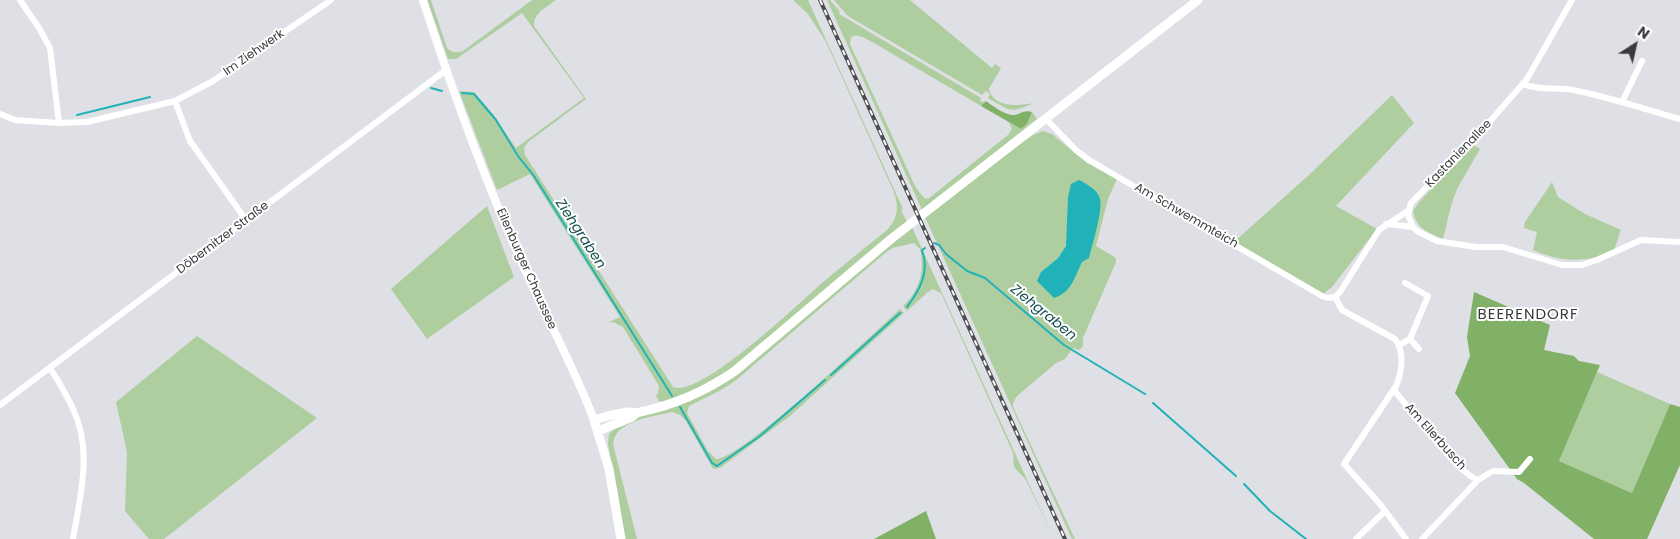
<!DOCTYPE html>
<html>
<head>
<meta charset="utf-8">
<style>
	body { margin:0 }
	#map { position:relative; width:1680px; height:539px; overflow:hidden; background:#dee0e5; font-family:Poppins,sans-serif }
	canvas { display:block }
	.north { position:absolute; left:1610px; top:20px; width:50px; height:50px; -webkit-text-stroke:4px #fff; paint-order:stroke; rotate:35deg; font-size:14px; font-weight:700; line-height:20px; text-align:center; color:#393a3b }
	.north::after { content:''; display:block; margin:auto; width:18px; height:22px; background:#393a3b; clip-path:polygon(50% 0,100% 100%,50% 72%,0 100%) }
</style>
</head>
<body>
<div id="map">
<canvas width="1680" height="539"></canvas>
<div class="north">N</div>
</div>
<script>
const context = document.querySelector('canvas').getContext('2d');
context.lineJoin = 'round';
function paint(path, color) {
  context.fillStyle = color;
  context.fill(path, 'evenodd');
}
function strokePath(path, color, width, dash) {
  context.strokeStyle = color;
  context.lineWidth = width;
  context.lineCap = dash ? 'butt' : 'round';
  context.setLineDash(dash || []);
  context.stroke(path);
}
function drawText(font, color, halo, rows, align = 'center') {
  context.font = font + ' Poppins,sans-serif';
  context.lineWidth = 4;
  context.setLineDash([]);
  context.textBaseline = 'middle';
  context.strokeStyle = halo;
  context.fillStyle = color;
  for (const [text, x, y, turn = 0] of rows) {
    context.save();
    context.translate(x, y);
    context.rotate((+turn || 0) * Math.PI / 180);
    context.textAlign = isNaN(turn) ? turn : align;
    if (halo) context.strokeText(text, 0, 0);
    context.fillText(text, 0, 0);
    context.restore();
  }
}
paint(new Path2D(`
	M 427,0 L 431,0 L 447,48 C 452,53 457,53 463,51 L 532,0 L 556,0 C 547,7 533,13 534,26 L 586,99 L 528,142 L 524,148 L 525,155 L 673,387 C 701,398 799,303 822,283 C 843,265 865,248 887,230 C 899,217 899,206 893,190 L 826,42 L 808,14 L 793,0 L 808,0 L 903,209 L 901,210 L 907,222 L 729,370 L 690,393 L 662,402 L 659,401 L 657,397 L 655,396 L 658,393 L 659,386 L 623,327 L 613,322 L 607,323 L 620,317 L 530,174 L 497,190 L 459,91 L 474,92 L 493,114 L 516,148 L 584,98 L 522,13 L 456,59 L 448,59 Z
	M 827,0 L 830,0 L 840,12 L 839,14 L 981,98 L 980,101 L 982,102 L 986,101 L 981,106 L 874,43 C 867,39 858,33 851,37 L 850,44 L 915,186 L 924,198 L 928,199 L 1009,134 L 1012,128 L 1008,122 L 1021,129 L 1027,124 L 1032,112 L 1037,119 L 922,210 Z
	M 834,0 L 910,0 L 992,68 L 995,64 L 1001,68 L 989,89 C 993,108 1019,106 1034,103 C 1009,114 1011,111 988,98 L 990,94 L 986,91 L 982,95 L 848,16 Z
	M 1392,95 L 1414,123 L 1336,206 L 1377,229 L 1332,287 L 1323,294 L 1234,242 L 1311,173 Z
	M 1043,131 L 1052,134 L 1087,163 L 1117,179 L 1108,199 L 1096,246 L 1116,258 L 1116,262 L 1083,338 L 1083,346 L 1079,350 L 1073,348 L 1065,359 L 1056,363 L 1017,396 L 1013,403 L 1013,407 L 1075,539 L 1072,539 L 925,217 L 1007,153 L 1033,135 ZM 1066,246 L 1082,262 L 1078,269 L 1041,272 L 1058,258 Z
	M 1473,145 L 1480,149 L 1457,189 L 1451,206 L 1443,239 C 1428,232 1417,230 1413,211 L 1420,201 Z
	M 1552,182 L 1558,197 L 1585,214 L 1621,230 L 1614,250 C 1586,264 1561,262 1533,250 L 1537,232 L 1524,228 L 1525,222 Z
	M 487,206 L 514,277 L 427,339 L 391,289 Z
	M 912,227 L 1054,539 L 1026,480 L 1014,467 L 1013,453 L 941,293 L 933,289 L 928,292 L 907,311 L 903,306 C 920,290 925,271 920,249 L 914,243 L 892,248 L 884,254 L 735,381 L 723,389 L 689,406 L 687,413 L 708,451 L 716,459 C 738,462 876,331 900,309 L 904,313 L 790,416 L 720,468 L 714,469 L 712,467 L 686,421 L 680,415 L 672,412 C 653,417 615,420 613,444 L 637,539 L 625,539 L 608,444 L 609,434 L 615,428 L 633,419 L 695,398 L 818,303 Z
	M 197,336 L 317,418 L 164,539 L 149,539 L 125,511 L 127,452 L 116,402 Z
	M 1597,372 L 1670,404 L 1632,493 L 1559,461 Z`), '#afce9f');
paint(new Path2D(`
	M 986,101 C 993,106 1003,114 1012,115 C 1020,115 1023,109 1032,112 L 1027,124 L 1021,129 L 981,106 Z
	M 1474,292 L 1550,325 L 1544,350 L 1574,356 L 1579,361 L 1600,365 L 1559,461 L 1632,493 L 1670,404 L 1680,407 L 1680,465 L 1647,539 L 1594,539 L 1524,483 L 1517,479 L 1455,393 L 1470,356 L 1467,337 Z
	M 926,511 L 936,539 L 874,539 Z`), '#81b067');
paint(new Path2D(`
	M 1079,180 C 1087,184 1098,190 1100,199 C 1103,210 1092,246 1089,258 L 1082,262 C 1074,278 1072,292 1054,298 L 1037,281 L 1041,272 L 1058,258 L 1066,246 L 1068,197 L 1071,184 Z`), '#20b2b8');
strokePath(new Path2D(`
	M 431,88 L 442,91
	M 462,93 L 474,94 L 496,120 L 518,156 L 534,176 L 672,396
	M 77,115 L 150,97
	M 934,243 L 939,245 L 946,254 L 967,271 L 985,278 L 1064,345 L 1145,394
	M 907,307 C 920,290 930,271 922,250 L 925,248
	M 831,375 L 900,313
	M 1153,403 L 1236,476
	M 680,407 L 712,463 L 717,466 L 760,436 L 825,380
	M 1244,484 L 1270,511 L 1306,539`), '#20b2b8', 2);
strokePath(new Path2D(`
	M 20,0 L 39,28 L 50,48 L 59,123
	M 1572,0 L 1527,79 L 1478,135 L 1411,203 L 1408,215 L 1413,227 L 1417,231 L 1437,241 L 1476,247 L 1503,247 L 1562,265 L 1582,265 L 1597,260 L 1641,240 L 1680,242
	M 1523,84 C 1539,91 1556,87 1573,90 C 1609,97 1644,109 1680,119
	M 175,101 L 190,141 L 246,220
	M 1622,102 L 1642,61
	M 0,114 L 15,120 L 59,123 L 87,122 L 175,101 L 213,81 L 331,0
	M 1046,119 L 1076,150 L 1089,160 L 1322,296 L 1328,298 L 1335,297
	M 1386,224 L 1413,227
	M 1335,297 L 1342,310 L 1395,339 C 1405,352 1402,372 1396,386 L 1344,464 L 1380,504 L 1406,539
	M 1335,297 L 1340,292 L 1379,230 L 1409,210
	M 1410,339 L 1419,349
	M 1399,345 L 1410,339 L 1428,296 L 1405,283
	M 50,368 C 58,381 67,395 73,409 C 93,450 80,497 73,539
	M 1394,390 C 1409,408 1459,474 1478,480
	M 0,405 L 446,70
	M 1356,539 L 1385,511
	M 1422,539 L 1478,480 L 1493,471 L 1519,472 L 1530,459`), '#fff', 6);
strokePath(new Path2D(`
	M 423,0 C 452,90 484,179 523,265 C 546,317 574,367 594,420`), '#fff', 8);
strokePath(new Path2D(`
	M 598,431 L 632,417 L 637,413
	M 621,539 L 609,469 L 594,420 C 605,417 617,413 628,412 C 632,412 636,413 640,412 C 674,405 706,391 735,371 L 891,239 L 1198,0`), '#fff', 9);
const rail = new Path2D(`
	M 820,0 L 1065,539`);
strokePath(rail, '#4c4d4e', 4);
strokePath(rail, '#fff', 2, [5.5]);
drawText('12px', '#393a3b', '#fff', [
	["Im Ziehwerk",254,53,-35],
	["Kastanienallee",1459,154,-46],
	["Am Schwemmteich",1186,216,30],
	["Döbernitzer Straße",223,238,-37],
	["Eilenburger Chaussee",526,269,66],
	["Am Ellerbusch",1435,437,48]
]);
drawText('italic 14px', '#185052', '#fff', [
	["Ziehgraben",580,234,57],
	["Ziehgraben",1043,313,39]
]);
context.letterSpacing = '1px';
drawText('15px', '#393a3b', '#fff', [
	["BEERENDORF",1528,315]
]);
context.letterSpacing = '0px';
</script>
</body>
</html>
